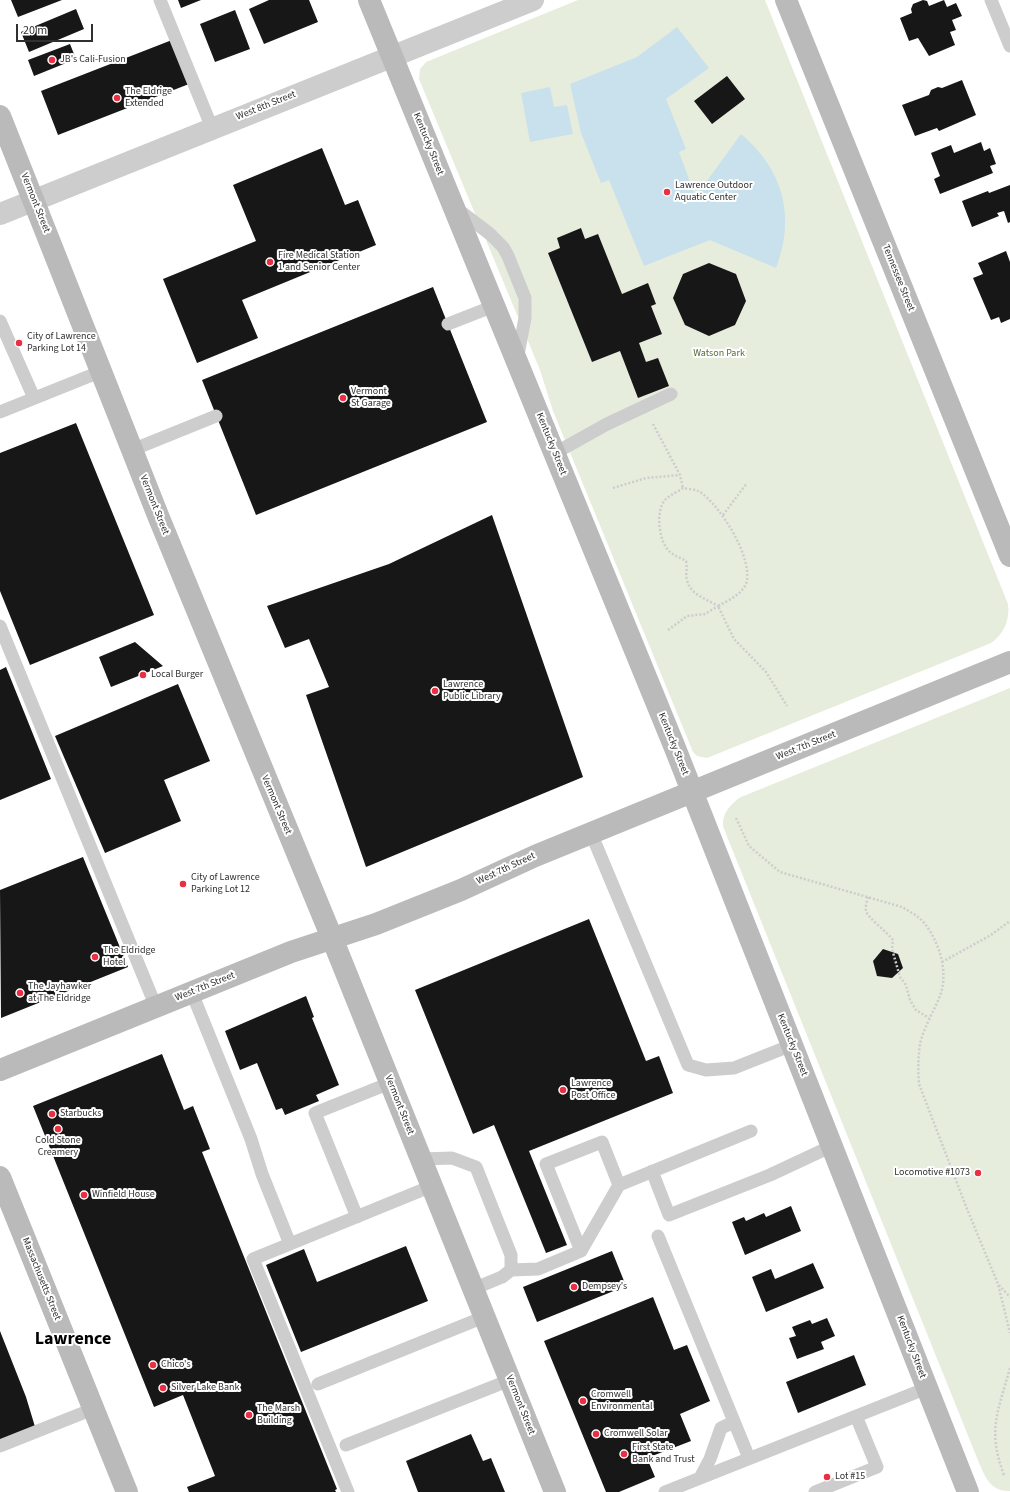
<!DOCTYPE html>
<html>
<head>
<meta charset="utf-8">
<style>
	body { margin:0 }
	#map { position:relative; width:1010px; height:1492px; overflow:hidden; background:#fff; font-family:"Source Sans 3",sans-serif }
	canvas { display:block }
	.scale { position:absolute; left:16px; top:24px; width:77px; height:18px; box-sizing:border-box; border:2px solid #303030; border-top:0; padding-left:5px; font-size:12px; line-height:14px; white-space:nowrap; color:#303030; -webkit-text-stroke:3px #fff; paint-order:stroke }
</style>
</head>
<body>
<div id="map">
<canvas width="1010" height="1492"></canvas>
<div class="scale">20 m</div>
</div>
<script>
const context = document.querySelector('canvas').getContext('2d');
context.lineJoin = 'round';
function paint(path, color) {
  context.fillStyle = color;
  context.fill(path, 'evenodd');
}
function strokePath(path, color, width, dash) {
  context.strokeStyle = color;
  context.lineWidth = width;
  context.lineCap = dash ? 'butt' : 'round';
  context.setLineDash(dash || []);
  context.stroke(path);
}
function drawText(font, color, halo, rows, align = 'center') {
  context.font = font + ' "Source Sans 3",sans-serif';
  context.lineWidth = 4;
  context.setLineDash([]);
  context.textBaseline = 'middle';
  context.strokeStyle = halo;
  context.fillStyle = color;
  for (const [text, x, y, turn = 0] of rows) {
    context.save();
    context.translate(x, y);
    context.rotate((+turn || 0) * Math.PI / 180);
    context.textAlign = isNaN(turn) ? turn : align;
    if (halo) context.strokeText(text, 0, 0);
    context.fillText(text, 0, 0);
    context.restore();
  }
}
paint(new Path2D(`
	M 578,0 L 765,0 L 1008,604 C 1010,620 1004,634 991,643 L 707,758 L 697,756 L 693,752 L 553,411 L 540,370 L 419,79 L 420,69 L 426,62 Z
	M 1010,688 L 1010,1491 C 989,1492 984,1474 977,1458 L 724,829 C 720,816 730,804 741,797 Z`), '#e6eddd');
paint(new Path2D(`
	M 677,27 L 709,68 L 666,99 L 686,149 L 679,152 L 694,193 L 699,192 L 741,134 C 783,169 796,217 776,268 L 710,240 L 644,266 L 609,180 L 601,183 L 581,133 L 570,84 L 637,57 Z
	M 550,87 L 554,107 L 567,105 L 573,134 L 530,142 L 521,93 Z`), '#c9e1ed');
paint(new Path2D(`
	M 11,0 L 62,0 L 18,17 Z
	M 178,0 L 201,0 L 181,8 Z
	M 269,0 L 309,0 L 318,22 L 264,44 L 249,9 Z
	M 923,0 L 927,1 L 929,6 L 944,0 L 947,7 L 956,3 L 962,16 L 952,20 L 956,30 L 950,32 L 955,45 L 929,56 L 918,38 L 909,41 L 900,18 L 912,13 L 911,9 L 913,4 Z
	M 76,9 L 84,29 L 29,52 L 21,32 Z
	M 235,10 L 250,49 L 215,62 L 200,24 Z
	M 172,40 L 189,84 L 58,135 L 41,91 Z
	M 70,44 L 76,59 L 34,76 L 28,60 Z
	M 727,76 L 745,99 L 712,124 L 694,101 Z
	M 962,80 L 976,115 L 939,131 L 937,128 L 915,136 L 902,105 L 929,95 L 931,90 L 938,87 L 942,88 Z
	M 981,142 L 984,151 L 990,148 L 996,164 L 990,166 L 993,173 L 940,194 L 934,179 L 940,176 L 931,153 L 951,145 L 954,153 Z
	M 322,148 L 345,205 L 358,200 L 376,245 L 242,300 L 258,338 L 197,363 L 163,279 L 256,241 L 233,185 Z
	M 1010,185 L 1010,222 L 1008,223 L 1004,211 L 997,213 L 999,216 L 972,227 L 962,201 L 988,191 L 989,193 Z
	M 581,228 L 585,239 L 598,234 L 622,294 L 648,283 L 656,304 L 651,306 L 662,334 L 639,343 L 646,362 L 658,358 L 669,386 L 638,398 L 620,351 L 592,362 L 548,253 L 560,248 L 557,238 Z
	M 1006,251 L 1010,262 L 1010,319 L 1001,323 L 999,317 L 991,320 L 973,278 L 983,274 L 978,263 Z
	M 709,263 L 736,274 L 746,301 L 735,325 L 709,336 L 685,325 L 673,298 L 683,274 Z
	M 433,287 L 487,422 L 256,515 L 202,380 Z
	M 76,423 L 154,615 L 30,665 L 0,591 L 0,453 Z
	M 492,515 L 583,777 L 366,867 L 306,695 L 329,687 L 309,639 L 285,648 L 267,606 L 389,564 Z
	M 135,642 L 163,666 L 111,687 L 99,657 Z
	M 6,667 L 51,779 L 0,800 L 0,670 Z
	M 178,684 L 210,761 L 164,780 L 181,821 L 105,853 L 55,736 Z
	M 83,857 L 128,967 L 1,1018 L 0,890 Z
	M 589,919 L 646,1061 L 659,1056 L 673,1093 L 529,1151 L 567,1245 L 546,1253 L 494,1125 L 473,1134 L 415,990 Z
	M 883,949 L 898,954 L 903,968 L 892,978 L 877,976 L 873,961 Z
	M 306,996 L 314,1017 L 312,1018 L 339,1085 L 316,1095 L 319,1101 L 285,1115 L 282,1108 L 276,1110 L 257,1063 L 240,1070 L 225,1031 Z
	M 162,1054 L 184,1110 L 193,1106 L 210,1149 L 202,1152 L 337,1489 L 335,1490 L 336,1492 L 189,1492 L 187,1487 L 215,1476 L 183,1395 L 154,1407 L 33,1106 Z
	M 791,1206 L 801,1231 L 745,1255 L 732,1222 L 744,1217 L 746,1221 L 764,1213 L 766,1217 Z
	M 406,1246 L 428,1301 L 301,1352 L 266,1265 L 304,1249 L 317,1282 Z
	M 612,1251 L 626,1286 L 537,1322 L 523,1287 Z
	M 813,1263 L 824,1288 L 766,1312 L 752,1277 L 771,1269 L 775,1279 Z
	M 653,1297 L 674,1350 L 687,1345 L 710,1401 L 680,1414 L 691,1441 L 647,1458 L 655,1477 L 619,1492 L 606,1492 L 544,1341 Z
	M 827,1318 L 835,1336 L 821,1342 L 824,1349 L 797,1359 L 789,1338 L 796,1336 L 792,1327 L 810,1320 L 812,1324 Z
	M 0,1331 L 26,1397 L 36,1430 L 0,1444 Z
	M 854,1355 L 866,1385 L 798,1413 L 786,1382 Z
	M 471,1434 L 483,1461 L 491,1458 L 505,1492 L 418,1492 L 406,1461 Z`), '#171717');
strokePath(new Path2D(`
	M 653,424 L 680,475 L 683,488
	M 613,488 L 646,478 L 680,475
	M 723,515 L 747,483
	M 668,630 L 687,616 L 705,614 L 718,606 C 707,599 690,595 687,580 C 685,574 688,568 686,561 C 681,558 675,556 670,552 C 659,543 655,511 665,500 C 669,495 678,492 683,488 C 688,489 694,489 698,491 C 719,502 757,563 745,586 C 739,596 727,601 718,606 L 734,639 L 766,672 L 787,706
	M 736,818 L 749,846 L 780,872 L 902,907 C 910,912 919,916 925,924 C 939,942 948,970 941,993 C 935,1010 924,1026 920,1044 C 918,1057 918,1070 919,1084 L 967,1209 L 998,1284 L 1010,1333
	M 868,897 C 867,901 865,907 866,911 C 868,918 887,932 893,940 L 892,949 L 900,977 L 906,985 L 910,1000 L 916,1010 L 929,1018
	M 942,962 L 991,935 L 1010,921
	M 999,1285 L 1010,1297
	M 1004,1475 C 987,1431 998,1411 1010,1368`), '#cdcdcd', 2.5, [2, 2]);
strokePath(new Path2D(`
	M 160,0 L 212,128
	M 991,0 L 1010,46
	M 456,208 L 490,234 L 503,247 L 508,256 L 525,298 L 525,318 L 517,360
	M 0,321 L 34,398
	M 448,324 L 494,306
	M 0,412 L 102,371
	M 132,450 L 216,416
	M 555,453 L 607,424 L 671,394
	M 0,626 L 156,1007
	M 591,833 L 688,1065 L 706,1070 L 734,1068 L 792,1045
	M 192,993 L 251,1139 L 262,1174 L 290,1244
	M 421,1159 L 452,1158 L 476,1167 L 511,1255 L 511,1270 L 502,1277 L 473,1289
	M 652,1171 L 669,1215 L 770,1175 L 832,1146
	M 357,1217 L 315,1113 L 390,1083
	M 658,1236 L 749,1458
	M 581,1251 L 546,1164 L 602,1142 L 619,1185
	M 511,1270 L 538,1269 L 581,1251 L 619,1185 L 751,1131
	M 318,1384 L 484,1317
	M 346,1445 L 510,1380
	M 0,1446 L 93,1409
	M 700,1478 L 710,1459 L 721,1428 L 734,1422
	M 348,1492 L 253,1259 L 432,1186
	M 665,1492 L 927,1388
	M 815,1492 L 877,1467 L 856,1416`), '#cdcdcd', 13);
strokePath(new Path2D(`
	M 0,214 L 533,0`), '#cdcdcd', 22);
strokePath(new Path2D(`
	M 369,0 L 675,748 L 968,1492
	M 786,0 L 1010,556
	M 0,116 L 159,518 L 332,938 L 555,1492
	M 0,1070 L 291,952 L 376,924 L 461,890 L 535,856 L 1010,662
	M 0,1177 L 127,1492`), '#bababa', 22);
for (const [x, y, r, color] of [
	[52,60,4,"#ea2f45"],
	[117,98,4,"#ea2f45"],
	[667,192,4,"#ea2f45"],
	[270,262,4,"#ea2f45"],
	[19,343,4,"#ea2f45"],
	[343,398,4,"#ea2f45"],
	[143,675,4,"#ea2f45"],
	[435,691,4,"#ea2f45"],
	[183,884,4,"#ea2f45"],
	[95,957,4,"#ea2f45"],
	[20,993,4,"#ea2f45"],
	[563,1090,4,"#ea2f45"],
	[52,1114,4,"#ea2f45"],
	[58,1129,4,"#ea2f45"],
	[978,1173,4,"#ea2f45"],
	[84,1195,4,"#ea2f45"],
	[574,1287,4,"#ea2f45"],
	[153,1365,4,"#ea2f45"],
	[163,1388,4,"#ea2f45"],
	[583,1401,4,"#ea2f45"],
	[249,1415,4,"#ea2f45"],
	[596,1434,4,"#ea2f45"],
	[624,1454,4,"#ea2f45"],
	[827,1477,4,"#ea2f45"]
]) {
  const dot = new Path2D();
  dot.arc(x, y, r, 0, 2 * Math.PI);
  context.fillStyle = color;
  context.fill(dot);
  strokePath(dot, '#fff', 1.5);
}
drawText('10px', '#303030', '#fff', [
	["JB's Cali-Fusion",60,60],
	["The Eldrige",125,92],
	["Extended",125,104],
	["Lawrence Outdoor",675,186],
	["Aquatic Center",675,198],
	["Fire Medical Station",278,256],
	["1 and Senior Center",278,268],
	["City of Lawrence",27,337],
	["Parking Lot 14",27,349],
	["Vermont",351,392],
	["St Garage",351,404],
	["Local Burger",151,675],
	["Lawrence",443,685],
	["Public Library",443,697],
	["City of Lawrence",191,878],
	["Parking Lot 12",191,890],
	["The Eldridge",103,951],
	["Hotel",103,963],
	["The Jayhawker",28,987],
	["at The Eldridge",28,999],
	["Lawrence",571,1084],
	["Post Office",571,1096],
	["Starbucks",60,1114],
	["Cold Stone",58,1141,"center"],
	["Creamery",58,1153,"center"],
	["Locomotive #1073",970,1173,"right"],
	["Winfield House",92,1195],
	["Dempsey's",582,1287],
	["Chico's",161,1365],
	["Silver Lake Bank",171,1388],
	["Cromwell",591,1395],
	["Environmental",591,1407],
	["The Marsh",257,1409],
	["Building",257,1421],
	["Cromwell Solar",604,1434],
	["First State",632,1448],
	["Bank and Trust",632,1460],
	["Lot #15",835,1477]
], 'left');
drawText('10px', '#303030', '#fff', [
	["West 8th Street",266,106,-22],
	["Kentucky Street",428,144,68],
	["Vermont Street",35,203,68],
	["Tennessee Street",898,278,68],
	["Kentucky Street",551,444,68],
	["Vermont Street",154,505,68],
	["Kentucky Street",673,744,68],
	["West 7th Street",806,746,-22],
	["Vermont Street",276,805,67],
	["West 7th Street",506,869,-25],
	["West 7th Street",205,987,-22],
	["Kentucky Street",792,1045,68],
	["Vermont Street",399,1105,68],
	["Massachusetts Street",41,1279,68],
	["Kentucky Street",911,1347,69],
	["Vermont Street",520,1405,68]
]);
drawText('10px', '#556d3b', '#fff', [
	["Watson Park",719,354]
]);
drawText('bold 18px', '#000', '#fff', [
	["Lawrence",73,1340]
]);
</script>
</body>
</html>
